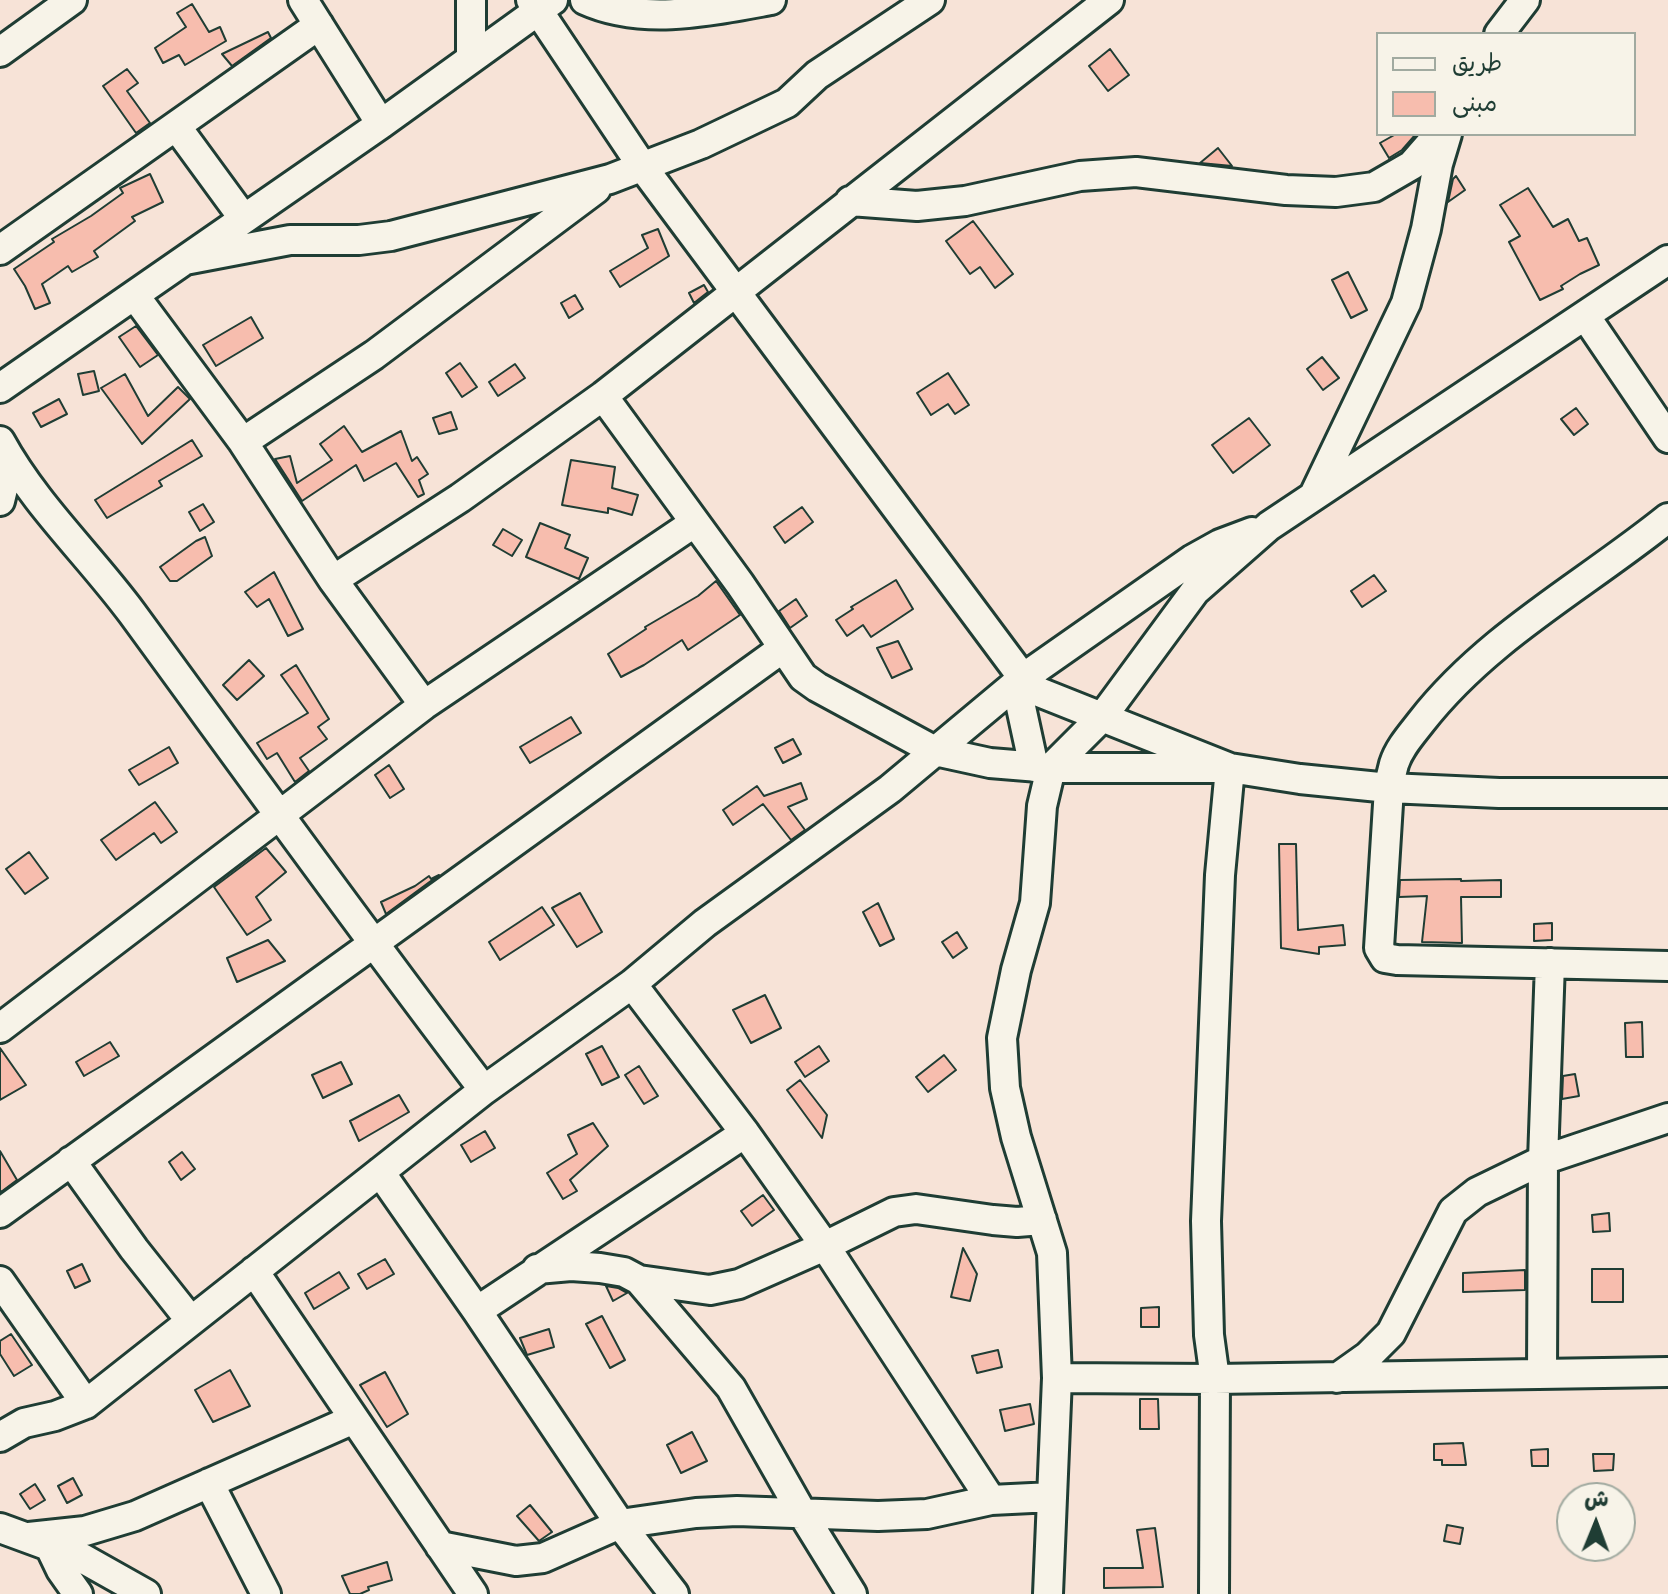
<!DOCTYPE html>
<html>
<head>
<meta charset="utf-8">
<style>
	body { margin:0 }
	#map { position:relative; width:1668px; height:1594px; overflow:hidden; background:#f7e3d7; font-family:Mynerve,"Playpen Sans Arabic",sans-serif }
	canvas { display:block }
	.legend { position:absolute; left:1376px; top:32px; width:260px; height:104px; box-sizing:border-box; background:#f7f3e8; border:2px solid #a1aaa0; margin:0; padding:10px 14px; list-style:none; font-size:24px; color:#1f3d34 }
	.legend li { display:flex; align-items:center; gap:16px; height:40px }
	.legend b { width:40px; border:2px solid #a1aaa0 }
	.north { position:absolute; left:1556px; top:1482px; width:80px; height:80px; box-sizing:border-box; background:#f7f3e8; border:2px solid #a1aaa0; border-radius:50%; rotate:1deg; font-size:22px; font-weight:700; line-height:32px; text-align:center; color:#1f3d34 }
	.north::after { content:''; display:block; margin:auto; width:28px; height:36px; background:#1f3d34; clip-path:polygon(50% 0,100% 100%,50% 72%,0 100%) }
</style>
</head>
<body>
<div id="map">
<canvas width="1668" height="1594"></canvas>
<ul class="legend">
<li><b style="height:10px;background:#f7f3e8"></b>طريق</li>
<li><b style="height:22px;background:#f7bdae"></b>مبنى</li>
</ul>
<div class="north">ش</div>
</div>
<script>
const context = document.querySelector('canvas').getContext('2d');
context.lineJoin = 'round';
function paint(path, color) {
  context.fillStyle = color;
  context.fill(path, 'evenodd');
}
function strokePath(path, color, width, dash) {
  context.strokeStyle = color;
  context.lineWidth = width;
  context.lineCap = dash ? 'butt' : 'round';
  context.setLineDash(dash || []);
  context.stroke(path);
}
const building = new Path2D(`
	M 192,4 L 209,32 L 220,27 L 226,41 L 185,65 L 179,55 L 163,63 L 155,48 L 186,27 L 177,13 Z
	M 268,32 L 271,38 L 232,66 L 222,54 Z
	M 1110,49 L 1129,75 L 1108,91 L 1089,66 Z
	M 127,69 L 138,83 L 127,91 L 150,123 L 136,133 L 103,86 Z
	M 1396,134 L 1416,134 L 1402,150 L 1389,158 L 1380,143 Z
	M 1218,148 L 1232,166 L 1200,163 Z
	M 150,174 L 163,202 L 132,217 L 135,221 L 94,251 L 98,257 L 72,272 L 68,266 L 42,284 L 50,303 L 35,309 L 25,286 L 14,269 L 54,242 L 52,239 L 91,216 L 123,193 L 120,188 Z
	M 1456,176 L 1465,190 L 1448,202 L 1453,179 Z
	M 1528,188 L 1553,227 L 1568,219 L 1579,241 L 1587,238 L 1599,265 L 1580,274 L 1561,286 L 1563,289 L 1540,300 L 1509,242 L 1520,236 L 1500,205 Z
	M 973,221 L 1013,274 L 995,288 L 980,267 L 970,274 L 946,241 Z
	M 658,229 L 669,256 L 620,287 L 610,271 L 648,248 L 642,235 Z
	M 1348,272 L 1367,310 L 1351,318 L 1332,280 Z
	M 704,285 L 708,292 L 694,303 L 689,293 Z
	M 575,295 L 583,309 L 569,318 L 561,303 Z
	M 251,317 L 263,338 L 216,366 L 203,345 Z
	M 136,326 L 158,355 L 140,367 L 119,337 Z
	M 1322,357 L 1339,378 L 1323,390 L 1307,369 Z
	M 460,363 L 477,387 L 462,397 L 446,373 Z
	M 515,364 L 525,378 L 498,396 L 489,382 Z
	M 94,371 L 99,391 L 83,395 L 78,374 Z
	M 948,373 L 969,405 L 955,414 L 948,404 L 931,415 L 917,393 Z
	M 125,374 L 148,416 L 178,387 L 190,399 L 142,444 L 101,388 Z
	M 59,399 L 67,414 L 41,427 L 33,413 Z
	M 1576,408 L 1588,424 L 1574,435 L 1561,419 Z
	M 451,412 L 457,429 L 439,434 L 433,418 Z
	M 1249,418 L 1270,445 L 1233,473 L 1212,445 Z
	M 344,426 L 362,452 L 401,431 L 412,461 L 417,457 L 428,474 L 419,480 L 424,494 L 418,497 L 396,463 L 364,481 L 356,465 L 302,501 L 275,459 L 290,456 L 297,483 L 332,460 L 320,444 Z
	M 192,440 L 202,456 L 159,481 L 162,486 L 107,518 L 95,500 Z
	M 571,460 L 615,467 L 612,488 L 638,495 L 632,515 L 608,508 L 608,513 L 562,505 Z
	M 203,504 L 214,522 L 200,531 L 189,512 Z
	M 802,507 L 813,522 L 785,543 L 774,527 Z
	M 540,523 L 570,535 L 565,548 L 588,558 L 579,579 L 526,557 Z
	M 503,529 L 522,540 L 512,556 L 493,545 Z
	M 205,537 L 212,556 L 177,581 L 170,581 L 160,567 L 196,541 Z
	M 274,572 L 303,629 L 288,636 L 269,599 L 257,607 L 245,592 Z
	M 1374,575 L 1386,591 L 1362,607 L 1351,591 Z
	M 896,580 L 913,609 L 871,637 L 863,625 L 847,636 L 836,620 L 853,609 L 851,607 Z
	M 716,581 L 740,615 L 688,650 L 682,640 L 644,665 L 621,677 L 608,654 L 646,629 L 645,627 L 698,596 Z
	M 796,599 L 807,616 L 790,628 L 779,611 Z
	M 898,641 L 912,669 L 892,678 L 877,648 Z
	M 249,660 L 264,676 L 237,700 L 223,685 Z
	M 296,665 L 329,719 L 318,727 L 327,739 L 300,758 L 309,771 L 295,782 L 277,753 L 267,759 L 257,743 L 308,713 L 281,675 Z
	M 571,717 L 581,733 L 530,763 L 520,747 Z
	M 793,739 L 801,754 L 783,763 L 775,748 Z
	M 169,747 L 178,763 L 139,785 L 129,770 Z
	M 389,765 L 404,789 L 390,798 L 375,775 Z
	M 801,783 L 807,799 L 788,807 L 805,830 L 791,840 L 763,804 L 733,825 L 723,810 L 757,786 L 764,796 Z
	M 155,802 L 177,832 L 161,843 L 154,833 L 116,860 L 101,840 Z
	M 1279,844 L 1296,844 L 1298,930 L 1343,925 L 1345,945 L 1319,947 L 1319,954 L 1281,948 Z
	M 266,848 L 286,872 L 256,897 L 271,920 L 247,935 L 214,887 Z
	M 29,852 L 48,878 L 25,894 L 6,869 Z
	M 439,875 L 386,914 L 381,902 L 415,886 L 429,876 L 431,879 Z
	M 1461,879 L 1461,881 L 1501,880 L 1501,897 L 1461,897 L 1462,943 L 1422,942 L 1427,896 L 1399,897 L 1400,880 Z
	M 580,893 L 602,932 L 577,947 L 552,908 Z
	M 878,903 L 894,939 L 880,946 L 863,912 Z
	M 542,907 L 554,925 L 500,960 L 489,942 Z
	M 1552,923 L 1552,940 L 1534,941 L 1534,924 Z
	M 957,932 L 967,948 L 953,958 L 942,942 Z
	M 268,940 L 285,961 L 237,982 L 227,958 Z
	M 765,995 L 781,1028 L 751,1043 L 733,1010 Z
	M 1642,1022 L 1643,1057 L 1626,1057 L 1625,1023 Z
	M 110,1042 L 119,1056 L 84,1076 L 76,1062 Z
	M 602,1046 L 619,1077 L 602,1085 L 586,1054 Z
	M 819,1046 L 829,1061 L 805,1077 L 795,1062 Z
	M 0,1048 L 26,1085 L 0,1100 Z
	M 944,1055 L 956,1070 L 928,1092 L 916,1077 Z
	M 341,1062 L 352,1084 L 323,1098 L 312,1075 Z
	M 639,1066 L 658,1096 L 644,1104 L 625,1075 Z
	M 1575,1074 L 1579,1096 L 1562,1099 L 1563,1076 Z
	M 800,1080 L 827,1115 L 822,1138 L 787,1090 Z
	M 399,1095 L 409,1112 L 359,1141 L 350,1121 Z
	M 593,1123 L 608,1146 L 570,1180 L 577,1191 L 563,1199 L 547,1173 L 577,1154 L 568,1135 Z
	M 485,1131 L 495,1148 L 471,1162 L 461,1145 Z
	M 0,1151 L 17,1180 L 1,1192 L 0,1190 Z
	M 182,1152 L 195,1169 L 181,1180 L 169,1162 Z
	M 763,1195 L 774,1210 L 752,1226 L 741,1211 Z
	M 1609,1213 L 1610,1231 L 1593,1232 L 1592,1215 Z
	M 963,1248 L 977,1274 L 970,1301 L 951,1297 Z
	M 385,1259 L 394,1274 L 367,1289 L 358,1274 Z
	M 82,1264 L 90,1281 L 75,1288 L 67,1271 Z
	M 1592,1269 L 1623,1269 L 1623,1302 L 1592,1302 Z
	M 1525,1270 L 1525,1290 L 1463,1292 L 1463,1273 Z
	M 339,1272 L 349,1288 L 314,1309 L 305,1293 Z
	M 606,1286 L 618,1288 L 627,1293 L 613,1301 Z
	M 1159,1307 L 1159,1327 L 1141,1327 L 1141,1308 Z
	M 602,1316 L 625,1360 L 610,1368 L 586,1324 Z
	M 549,1329 L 554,1347 L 527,1355 L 520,1338 Z
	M 11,1334 L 32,1365 L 14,1376 L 0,1354 L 0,1341 Z
	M 998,1350 L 1002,1367 L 977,1373 L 972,1356 Z
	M 230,1370 L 250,1406 L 213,1422 L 195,1390 Z
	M 385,1372 L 408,1414 L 387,1427 L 360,1385 Z
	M 1140,1399 L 1158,1399 L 1159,1429 L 1140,1429 Z
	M 1030,1404 L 1034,1424 L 1005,1431 L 1000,1410 Z
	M 692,1432 L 707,1461 L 681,1473 L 667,1445 Z
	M 1463,1443 L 1466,1465 L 1442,1465 L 1442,1460 L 1434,1460 L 1434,1444 Z
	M 1548,1449 L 1548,1466 L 1532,1466 L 1531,1450 Z
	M 1593,1454 L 1614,1454 L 1613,1470 L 1594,1471 Z
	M 73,1478 L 82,1495 L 67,1503 L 58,1486 Z
	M 35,1484 L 45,1500 L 30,1509 L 20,1494 Z
	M 530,1505 L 552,1532 L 539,1541 L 517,1516 Z
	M 1447,1525 L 1463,1528 L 1460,1544 L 1444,1541 Z
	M 1155,1528 L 1163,1587 L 1104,1588 L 1104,1568 L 1143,1568 L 1137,1530 Z
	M 387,1562 L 392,1580 L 368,1587 L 369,1590 L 360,1594 L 350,1594 L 342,1576 Z`);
paint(building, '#f7bdae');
strokePath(building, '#1f3d34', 2);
const minor = new Path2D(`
	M 303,0 L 381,124
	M 471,0 L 471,58
	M 531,0 L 642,166 L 1023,678 L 1039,692 L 1230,768 L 1300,779 L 1389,788 L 1499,793 L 1668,793
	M 585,0 C 642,26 711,11 771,0
	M 1499,34 L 1525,0
	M 0,52 L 72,0
	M 176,126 L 244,219
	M 850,201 L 917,206 L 965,201 L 1080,176 L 1136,172 L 1286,190 L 1336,192 L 1374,187 L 1412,165 L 1439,134
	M 0,250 L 319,25
	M 185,260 L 290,240 L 359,240 L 391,236 L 610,179 L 701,144 L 787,103 L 817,75 L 930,0
	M 135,296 L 243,442 L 333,580 L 424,705
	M 1586,317 L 1668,438
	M 0,388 L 381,124 L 553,0
	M 603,396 L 740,584 L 803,677 L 817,687 L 935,751 L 990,763 L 1051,768 L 1230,768 L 1220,875 L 1206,1221 L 1209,1335 L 1215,1379 L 1214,1594
	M 0,441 C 35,505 89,555 132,613 C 249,773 364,933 484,1090
	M 243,442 L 374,355 L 596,189
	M 1315,493 L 1406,303 L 1426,229 L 1438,164 L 1447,134
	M 0,501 L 10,460
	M 1668,518 C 1585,585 1487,637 1421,722 C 1411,735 1399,748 1394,764 C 1392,771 1390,780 1389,788 L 1379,948 L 1385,958 L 1397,960 L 1668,966
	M 333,580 L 460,498 L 603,396 L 1109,0
	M 1016,684 L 1034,767
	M 632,984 L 745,1133 L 825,1246 L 991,1500
	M 0,1028 L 424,705 L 694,523
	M 71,1161 L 134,1249 L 191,1321
	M 380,1172 L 477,1311 L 620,1524 L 674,1594
	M 0,1213 L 783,648
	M 537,1269 L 571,1266 L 600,1268 L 624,1272 L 639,1280 L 710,1290 L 739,1284 L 825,1246 L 894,1212 L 916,1209 L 993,1220 L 1017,1222 L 1042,1220
	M 254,1271 L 473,1594
	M 639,1280 L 731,1388 L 802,1513 L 852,1594
	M 0,1281 L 86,1404
	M 477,1311 L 745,1133
	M 1542,1373 L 1543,1160 L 1550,963
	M 1057,1378 L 1215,1379 L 1668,1372
	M 1337,1378 L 1368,1356 L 1391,1333 L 1453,1211 L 1477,1192 L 1543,1160 L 1668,1118
	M 0,1437 L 24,1423 L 55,1416 L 86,1404 L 484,1090 L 632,984 L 705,923 L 890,789 L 1023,678 L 1193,559 L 1220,544 L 1252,532
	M 209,1483 L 266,1594
	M 0,1528 L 82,1558 L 146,1594
	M 29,1537 L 85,1531 L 135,1516 L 354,1419
	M 49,1545 L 61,1570 L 78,1594
	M 440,1546 L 516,1561 L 543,1558 L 620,1524 L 696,1513 L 737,1511 L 878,1516 L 927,1514 L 991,1500 L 1052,1497
	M 1048,1594 L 1057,1378 L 1052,1253 L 1016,1137 L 1005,1088 L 1002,1038 L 1016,970 L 1035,903 L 1042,806 L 1051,768 L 1103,716 L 1195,591 L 1269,526 L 1668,260`);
strokePath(minor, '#1f3d34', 34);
strokePath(minor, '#f7f3e8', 28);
</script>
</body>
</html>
